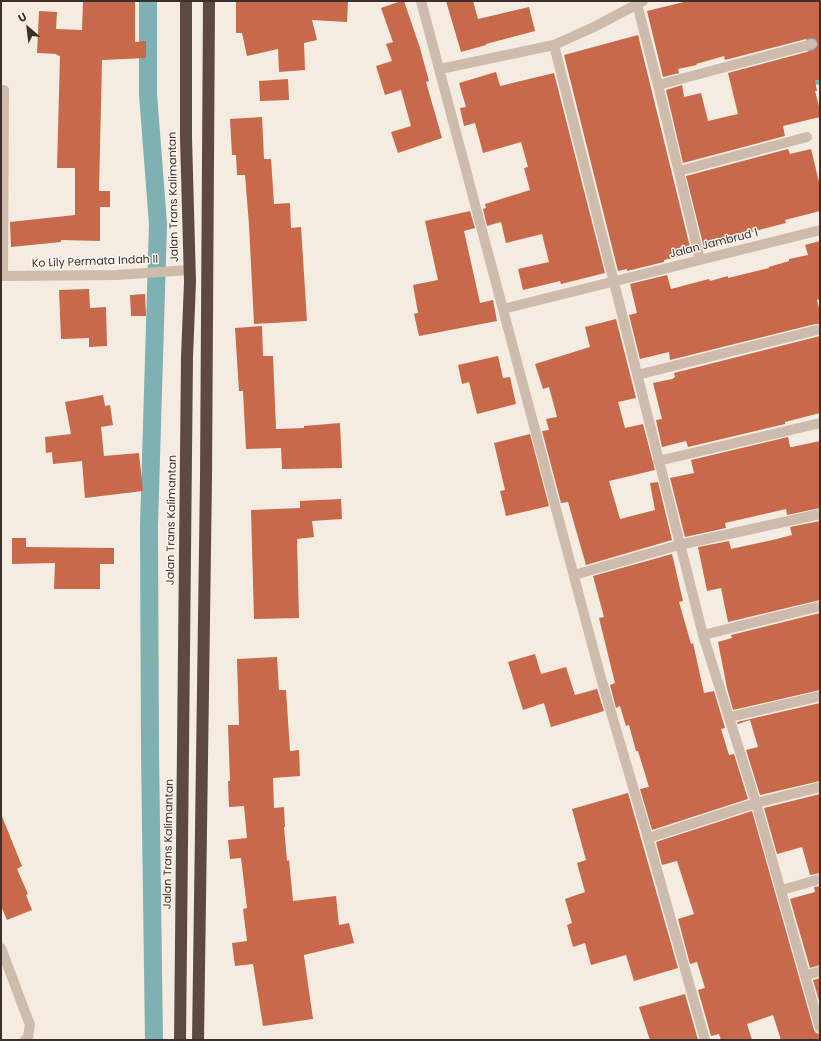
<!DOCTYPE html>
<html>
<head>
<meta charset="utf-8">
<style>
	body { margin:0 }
	#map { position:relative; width:821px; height:1041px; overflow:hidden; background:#f4ebe1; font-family:Poppins,sans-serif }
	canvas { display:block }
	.frame { position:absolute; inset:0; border:2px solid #3b302b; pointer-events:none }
	.north { position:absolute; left:8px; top:8px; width:40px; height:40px; -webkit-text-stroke:3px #fbf5ee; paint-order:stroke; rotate:332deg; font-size:11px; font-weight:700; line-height:16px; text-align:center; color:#3b302b }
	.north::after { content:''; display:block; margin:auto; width:14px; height:18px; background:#3b302b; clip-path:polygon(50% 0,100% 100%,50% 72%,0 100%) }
</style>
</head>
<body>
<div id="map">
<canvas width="821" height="1041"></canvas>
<div class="frame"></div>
<div class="north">U</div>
</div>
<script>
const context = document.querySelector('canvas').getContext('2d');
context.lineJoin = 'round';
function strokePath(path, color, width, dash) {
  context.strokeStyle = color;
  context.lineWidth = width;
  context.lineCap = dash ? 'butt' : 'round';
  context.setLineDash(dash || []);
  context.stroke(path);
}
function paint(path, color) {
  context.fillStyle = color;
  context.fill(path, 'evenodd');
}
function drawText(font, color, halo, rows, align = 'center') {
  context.font = font + ' Poppins,sans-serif';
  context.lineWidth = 3;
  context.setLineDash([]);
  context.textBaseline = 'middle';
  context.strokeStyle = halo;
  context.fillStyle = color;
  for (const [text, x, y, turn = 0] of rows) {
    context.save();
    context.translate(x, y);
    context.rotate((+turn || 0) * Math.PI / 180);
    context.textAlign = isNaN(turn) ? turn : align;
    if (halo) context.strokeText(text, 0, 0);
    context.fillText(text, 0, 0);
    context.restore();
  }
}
strokePath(new Path2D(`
	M 148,1 L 148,94 L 158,224 L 149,526 L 150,752 L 154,1040
	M 810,1 L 820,76`), '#7fb0b2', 18);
paint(new Path2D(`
	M 83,1 L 135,1 L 135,42 L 146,41 L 146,58 L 102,60 L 99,191 L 110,191 L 110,207 L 100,207 L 100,241 L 61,240 L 61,242 L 11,247 L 10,222 L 75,215 L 75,168 L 57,168 L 60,56 L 56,55 L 57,54 L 37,53 L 39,11 L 57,12 L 56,29 L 82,30 Z
	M 236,1 L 348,1 L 347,22 L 312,20 L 317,40 L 304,43 L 305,70 L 279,72 L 278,49 L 247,56 L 242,33 L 236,33 Z
	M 401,1 L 404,1 L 420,48 L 429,81 L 426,82 L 442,138 L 398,153 L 391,132 L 411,126 L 401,90 L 385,95 L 376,66 L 392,61 L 386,44 L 393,42 L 381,8 Z
	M 446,1 L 473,1 L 478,19 L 529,7 L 535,31 L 486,44 L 486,45 L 461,52 Z
	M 688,1 L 820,1 L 820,80 L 815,80 L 817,91 L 815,91 L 820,110 L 820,117 L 783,126 L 785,136 L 683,163 L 666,90 L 682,85 L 684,97 L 701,93 L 708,121 L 738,114 L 728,73 L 814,50 L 818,45 L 816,39 L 810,38 L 725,60 L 724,56 L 696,64 L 697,65 L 678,69 L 679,73 L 663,77 L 647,11 Z
	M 638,35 L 691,251 L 688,252 L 689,254 L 664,260 L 664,262 L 627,271 L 627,269 L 618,271 L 564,55 Z
	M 496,72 L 500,86 L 554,73 L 605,273 L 561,284 L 560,281 L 523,290 L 518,269 L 549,262 L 542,234 L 506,243 L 501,222 L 487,226 L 483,209 L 486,208 L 485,204 L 530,190 L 524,168 L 528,167 L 521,142 L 483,153 L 475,123 L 464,126 L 460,108 L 466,107 L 459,83 Z
	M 288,79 L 289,100 L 260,101 L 259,81 Z
	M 262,117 L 264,159 L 271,159 L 274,204 L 290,203 L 291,228 L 301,227 L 307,321 L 254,324 L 249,225 L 245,175 L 237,175 L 236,155 L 232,155 L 230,119 Z
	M 788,149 L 790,154 L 811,149 L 820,186 L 820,211 L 785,220 L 786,223 L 747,233 L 748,237 L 704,248 L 686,176 Z
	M 470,211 L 475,228 L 464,231 L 480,303 L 493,300 L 497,321 L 419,336 L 414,314 L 418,313 L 413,285 L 438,280 L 425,221 Z
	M 820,241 L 820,299 L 817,300 L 820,312 L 820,324 L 815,324 L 670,360 L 669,352 L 640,359 L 629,315 L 637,313 L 630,284 L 667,275 L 671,289 L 709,279 L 710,281 L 728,276 L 728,278 L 769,268 L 769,267 L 789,261 L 789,259 L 808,255 L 805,245 Z
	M 89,289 L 90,308 L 106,307 L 107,346 L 89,347 L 89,338 L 61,339 L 59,290 Z
	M 145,294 L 146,316 L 131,316 L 130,295 Z
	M 616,319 L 636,398 L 618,402 L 625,428 L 643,424 L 655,470 L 609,481 L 620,519 L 655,510 L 650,483 L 658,482 L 672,540 L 586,565 L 568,502 L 561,503 L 542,431 L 549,430 L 546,419 L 557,417 L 549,387 L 543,389 L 535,364 L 590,347 L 585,327 Z
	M 262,326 L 263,356 L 273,356 L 276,429 L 304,428 L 304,426 L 340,423 L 342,468 L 282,469 L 281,448 L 246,449 L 243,391 L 239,391 L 235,328 Z
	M 820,336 L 820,413 L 785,422 L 785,424 L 688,447 L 686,441 L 662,447 L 656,420 L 662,419 L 653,383 L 672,379 L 675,377 L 674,373 Z
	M 498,356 L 503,378 L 510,377 L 516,404 L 477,414 L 469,382 L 462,384 L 458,365 Z
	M 103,395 L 105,406 L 110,405 L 113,425 L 101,427 L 104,456 L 139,453 L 143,491 L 85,498 L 82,461 L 53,464 L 52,452 L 46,453 L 45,437 L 71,434 L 65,402 Z
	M 530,434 L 549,506 L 506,516 L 500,491 L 505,490 L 494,443 Z
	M 788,437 L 790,447 L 792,447 L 820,441 L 820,508 L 787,515 L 786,509 L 725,523 L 726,528 L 685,537 L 670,478 L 694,473 L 691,460 Z
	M 341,499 L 342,519 L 312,521 L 314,537 L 297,539 L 299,618 L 254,619 L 251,510 L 300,508 L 300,501 Z
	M 820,521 L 820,600 L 728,622 L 721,588 L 707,591 L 698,547 L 729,541 L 731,549 L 777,539 L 792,535 L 790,527 Z
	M 12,538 L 26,538 L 26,547 L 114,548 L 114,564 L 100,564 L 100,589 L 54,589 L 55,563 L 12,564 Z
	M 672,554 L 683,601 L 679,602 L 691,644 L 693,643 L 704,693 L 714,691 L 725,728 L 721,729 L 729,755 L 734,754 L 748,799 L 652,830 L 640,789 L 649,787 L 638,751 L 636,751 L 629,725 L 626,726 L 620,706 L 616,708 L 610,685 L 615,683 L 599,618 L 604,617 L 593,576 Z
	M 820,613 L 820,690 L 733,710 L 727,688 L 718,642 L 732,638 L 731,635 Z
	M 535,654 L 541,674 L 566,667 L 575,695 L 597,689 L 604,711 L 551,727 L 544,703 L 523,710 L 508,662 Z
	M 277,657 L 279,690 L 286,690 L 290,751 L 299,750 L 300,776 L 273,778 L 274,808 L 284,807 L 285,827 L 284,827 L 287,861 L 289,860 L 293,901 L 336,896 L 339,925 L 349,923 L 354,943 L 304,955 L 304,956 L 313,1019 L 263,1026 L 253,964 L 235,966 L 232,943 L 247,941 L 243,909 L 247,908 L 241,858 L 230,859 L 228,840 L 247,838 L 244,806 L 229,807 L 228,781 L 230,781 L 228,725 L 239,725 L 237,659 Z
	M 820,703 L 820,781 L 760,795 L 746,750 L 758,747 L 750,720 L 738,724 L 737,722 Z
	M 628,793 L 678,968 L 634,981 L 626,955 L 591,965 L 585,943 L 573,947 L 567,925 L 572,923 L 565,899 L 585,892 L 577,863 L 586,860 L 572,809 Z
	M 820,794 L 820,873 L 810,875 L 802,847 L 777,854 L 764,808 Z
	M 752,811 L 814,1030 L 816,1033 L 820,1034 L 820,1040 L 781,1040 L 773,1015 L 747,1024 L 752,1040 L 721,1040 L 719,1034 L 711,1036 L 698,990 L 705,988 L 697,962 L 690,964 L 678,919 L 694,914 L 677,861 L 662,865 L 656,842 Z
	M 1,814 L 22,866 L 17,869 L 28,894 L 26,895 L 32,910 L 7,920 L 1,906 Z
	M 820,886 L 820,965 L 810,968 L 790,899 L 815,892 L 814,887 Z
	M 820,978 L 820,1004 L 813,980 Z
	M 685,994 L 698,1040 L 650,1040 L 639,1007 Z`), '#c8694b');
strokePath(new Path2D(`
	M 421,1 L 601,678 L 648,838 L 705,1040
	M 637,4 L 658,85 L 700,260
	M 554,45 L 703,635 L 756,803 L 820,1028
	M 440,69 L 554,45 L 594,27 L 643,1
	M 658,85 L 812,44
	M 679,171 L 807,137
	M 1,276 L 116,275 L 189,270
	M 3,276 L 4,90
	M 503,309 L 820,230
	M 637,375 L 817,330
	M 658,461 L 820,423
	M 574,575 L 679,545 L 820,514
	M 703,635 L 820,606
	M 730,717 L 820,696
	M 648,838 L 756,803 L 820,787
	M 782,890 L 820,879
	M 1,948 L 30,1025 L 28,1037 L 25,1040
	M 805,976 L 820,971`), '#cdbbac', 10);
strokePath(new Path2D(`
	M 180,1040 L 187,357 L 190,282 L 186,138 L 186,1
	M 198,1040 L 206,478 L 209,1`), '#5c4a42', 12);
drawText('11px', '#3b302b', '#fbf5ee', [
	["Jalan Trans Kalimantan",174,197,-91],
	["Jalan Jambrud 1",714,244,-14],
	["Ko Lily Permata Indah II",95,262,-2],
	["Jalan Trans Kalimantan",172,520,-89],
	["Jalan Trans Kalimantan",169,844,-89]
]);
</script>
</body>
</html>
